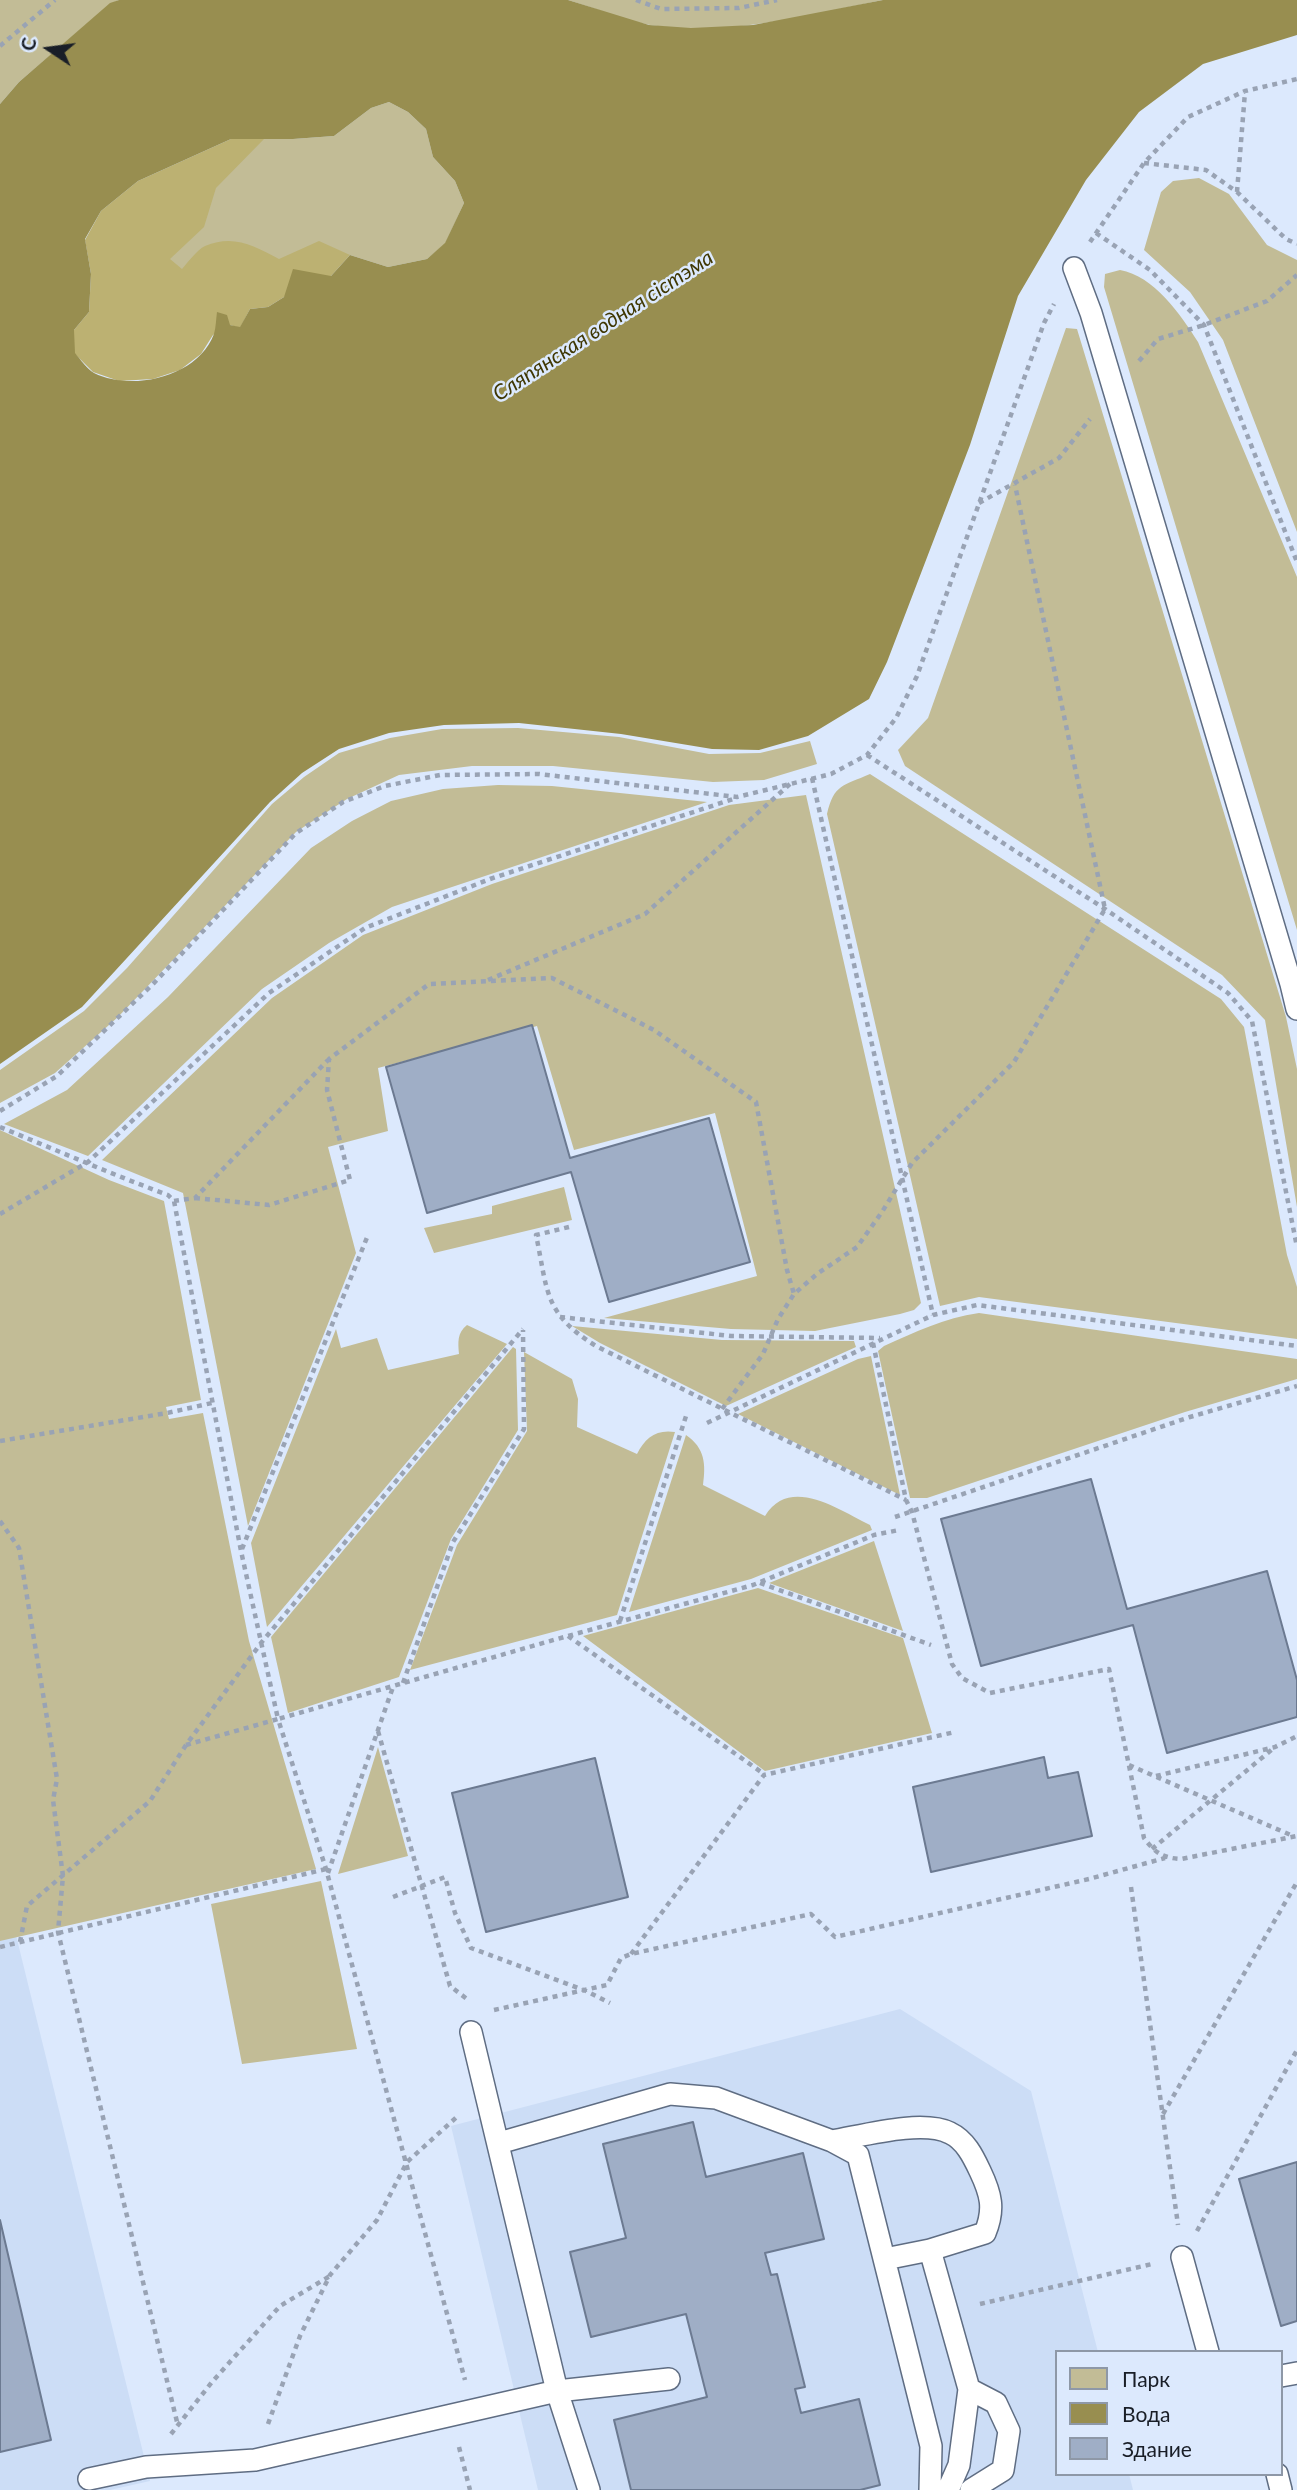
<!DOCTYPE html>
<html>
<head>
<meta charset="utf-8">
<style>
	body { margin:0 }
	#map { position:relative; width:1297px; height:2490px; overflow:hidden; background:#dce9fd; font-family:Lato,sans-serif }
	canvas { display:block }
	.legend { position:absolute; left:1055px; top:2350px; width:228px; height:126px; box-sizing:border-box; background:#dce9fd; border:2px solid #8e98a7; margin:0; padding:9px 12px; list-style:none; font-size:21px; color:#191e27 }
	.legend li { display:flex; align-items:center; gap:14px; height:35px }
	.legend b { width:35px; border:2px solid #8e98a7 }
	.north { position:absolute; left:14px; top:14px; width:70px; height:70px; -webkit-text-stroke:5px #dce9fd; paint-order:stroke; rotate:283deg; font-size:19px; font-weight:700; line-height:28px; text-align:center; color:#191e27 }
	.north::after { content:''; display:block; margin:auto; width:24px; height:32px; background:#191e27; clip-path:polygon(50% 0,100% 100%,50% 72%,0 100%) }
</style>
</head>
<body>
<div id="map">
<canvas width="1297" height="2490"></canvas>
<ul class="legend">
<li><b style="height:19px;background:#c2bc96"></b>Парк</li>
<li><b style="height:19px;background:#988e50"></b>Вода</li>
<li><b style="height:19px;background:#9faec6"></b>Здание</li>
</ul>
<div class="north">С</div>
</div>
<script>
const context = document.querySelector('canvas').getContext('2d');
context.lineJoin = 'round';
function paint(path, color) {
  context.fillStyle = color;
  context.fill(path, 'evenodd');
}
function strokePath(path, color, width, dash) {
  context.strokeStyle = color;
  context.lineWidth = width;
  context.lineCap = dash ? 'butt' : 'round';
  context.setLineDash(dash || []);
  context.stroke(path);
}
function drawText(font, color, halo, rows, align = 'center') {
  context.font = font + ' Lato,sans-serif';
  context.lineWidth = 5;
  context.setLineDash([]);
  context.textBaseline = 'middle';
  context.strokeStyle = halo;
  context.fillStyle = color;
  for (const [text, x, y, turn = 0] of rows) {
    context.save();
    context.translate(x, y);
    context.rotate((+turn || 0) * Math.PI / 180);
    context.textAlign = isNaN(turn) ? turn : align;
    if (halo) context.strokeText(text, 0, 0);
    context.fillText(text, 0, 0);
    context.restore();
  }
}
paint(new Path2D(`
	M 0,1870 L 150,2481 L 110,2490 L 0,2490 Z
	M 900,2009 L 1031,2091 L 1098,2352 L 1057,2352 L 1057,2474 L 1129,2474 L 1133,2490 L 538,2490 L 451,2126 Z`), '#ccddf6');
paint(new Path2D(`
	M 0,0 L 119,0 L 110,4 L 19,82 L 0,104 Z
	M 568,0 L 883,0 C 807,15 728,37 650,25 C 623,20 595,8 568,0 Z
	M 389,102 L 408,112 L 426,129 L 433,157 L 455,181 L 464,203 L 445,244 L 427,259 L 388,267 L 350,255 L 89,312 L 231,139 L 293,139 L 334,136 L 371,108 Z
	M 1199,178 L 1229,194 L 1267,245 L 1297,260 L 1297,532 L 1223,340 L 1190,292 L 1144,250 L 1161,192 L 1173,181 Z
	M 1120,270 C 1154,276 1180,314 1198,342 L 1297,577 L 1297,930 L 1104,287 L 1105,274 Z
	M 1066,328 L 1077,329 L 1286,1017 L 1297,1069 L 1297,1207 L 1265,1020 L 1222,975 L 905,766 L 898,750 L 928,718 Z
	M 518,728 L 619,737 L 709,754 L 760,753 L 810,741 L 817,764 L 764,780 L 713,782 L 553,766 L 472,766 L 399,775 L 347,799 L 296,832 L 118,1017 L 55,1073 L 0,1103 L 0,1070 L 84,1011 L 127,968 L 272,804 L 304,777 L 339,753 L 390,738 L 442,729 Z
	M 870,774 L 1221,999 L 1244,1027 L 1287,1255 L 1297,1287 L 1297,1339 L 979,1297 L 940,1306 L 827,814 C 834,784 843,786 870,774 Z
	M 498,785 L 552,786 L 707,802 L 392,907 L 329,943 L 262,989 L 88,1156 L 4,1124 L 67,1090 L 168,997 L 311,848 L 352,821 L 391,801 L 443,789 Z
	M 806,795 L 921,1303 L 914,1310 L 900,1314 L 815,1331 L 731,1329 L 604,1318 L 757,1276 L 715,1113 L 574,1150 L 537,1026 L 378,1068 L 388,1131 L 328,1147 L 356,1253 L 248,1526 L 183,1193 L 102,1160 L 272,998 L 363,935 L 492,884 L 729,805 Z
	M 0,1130 L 109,1180 L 164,1201 L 201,1400 L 166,1407 L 169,1419 L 203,1413 L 249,1641 L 316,1869 L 0,1941 Z
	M 564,1187 L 572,1220 L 434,1253 L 424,1228 L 492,1214 L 492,1206 Z
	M 979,1313 L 1297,1359 L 1297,1379 L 1185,1412 L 927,1498 L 910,1498 L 878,1351 L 884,1346 C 915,1332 944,1318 979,1313 Z
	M 467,1325 L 507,1344 L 267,1627 L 251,1543 L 336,1329 L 341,1348 L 377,1338 L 388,1370 L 459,1354 C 458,1342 457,1333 467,1325 Z
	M 572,1326 L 722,1340 L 854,1341 L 856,1347 L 726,1406 L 600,1343 Z
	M 513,1347 L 516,1349 L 518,1430 L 451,1539 L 399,1677 L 288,1713 L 271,1637 Z
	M 524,1352 L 572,1379 L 578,1399 L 577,1427 L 637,1454 C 645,1438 656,1429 675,1432 L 617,1615 L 410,1670 L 457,1545 L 527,1431 Z
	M 871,1356 L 900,1495 L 738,1414 L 858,1359 Z
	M 686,1435 C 705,1448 706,1464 703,1485 L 765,1516 C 790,1475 839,1510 870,1525 L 872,1530 L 751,1579 L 629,1612 Z
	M 874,1541 L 903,1631 L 769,1583 Z
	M 758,1588 L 903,1638 L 932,1733 L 765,1771 L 583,1636 Z
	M 378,1747 L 408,1856 L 338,1874 Z
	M 321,1881 L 357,2049 L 242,2064 L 211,1904 Z`), '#c2bc96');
paint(new Path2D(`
	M 231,139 L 264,139 L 216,188 L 204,227 L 170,259 L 182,269 C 188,262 197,250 205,246 C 234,234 254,246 279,259 L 319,241 L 350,255 L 331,276 L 284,297 L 268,307 L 250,309 L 240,328 L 230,325 L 213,335 L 201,354 L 180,370 L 153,379 L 119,381 L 93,372 L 74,353 L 74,330 L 89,312 L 91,274 L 85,240 L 101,211 L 138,181 Z`), '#bcb172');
paint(new Path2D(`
	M 119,0 L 568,0 L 649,25 L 691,28 L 753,25 L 883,0 L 1297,0 L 1297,35 L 1203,64 L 1139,112 L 1086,180 L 1018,296 L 970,445 L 887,662 L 869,699 L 808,736 L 759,750 L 712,749 L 621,734 L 519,723 L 444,725 L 389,733 L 339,749 L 302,773 L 270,802 L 82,1007 L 0,1064 L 0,104 L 19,82 L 110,3 ZM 389,102 L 408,112 L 426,129 L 433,157 L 455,181 L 464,203 L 445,243 L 427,259 L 388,267 L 350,255 L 331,276 L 293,269 L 284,297 L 268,307 L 250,309 L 240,327 L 230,325 L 227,315 L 217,312 C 216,319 216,327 214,334 C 198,377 132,392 94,373 C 87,369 80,359 75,353 L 74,330 L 89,312 L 91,274 L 85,239 L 101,211 L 138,181 L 231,139 L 293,139 L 334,136 L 371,108 Z`), '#988e50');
const building = new Path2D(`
	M 532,1025 L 570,1158 L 709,1118 L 750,1262 L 609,1302 L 571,1172 L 427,1213 L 386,1067 Z
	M 1091,1479 L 1127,1609 L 1267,1571 L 1297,1680 L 1297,1717 L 1167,1753 L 1133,1625 L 981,1666 L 941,1519 Z
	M 1044,1757 L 1048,1778 L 1078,1772 L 1092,1836 L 931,1872 L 913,1787 Z
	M 595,1758 L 628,1897 L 486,1932 L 452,1793 Z
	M 693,2122 L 706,2177 L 803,2153 L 824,2239 L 765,2253 L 771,2275 L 777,2274 L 805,2387 L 795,2389 L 801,2413 L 859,2399 L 880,2485 L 860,2490 L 631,2490 L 614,2420 L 707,2397 L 686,2314 L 591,2337 L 570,2252 L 626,2238 L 603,2144 Z
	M 1297,2162 L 1297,2321 L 1281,2326 L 1239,2179 Z
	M 0,2220 L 51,2440 L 0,2452 Z`);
paint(building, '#9faec6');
strokePath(building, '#6c7a91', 2);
const service = new Path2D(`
	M 1074,268 L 1091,313 L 1291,984 L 1297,1009
	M 471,2032 L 557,2391 L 589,2490
	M 832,2141 C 862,2136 922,2119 950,2133 C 965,2140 973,2156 980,2171 C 991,2194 995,2209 985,2233 L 930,2250
	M 499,2143 L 670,2094 L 716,2098 L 832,2141 L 858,2155 L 931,2446 L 930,2490
	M 1182,2257 L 1208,2352
	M 885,2259 L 930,2250 L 969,2389 L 996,2403 L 1009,2431 L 1003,2470 L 971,2490
	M 1281,2376 L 1297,2373
	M 1277,2474 L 1281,2490
	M 89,2479 L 146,2467 L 255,2460 L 557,2391 L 669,2379
	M 948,2490 L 959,2465 L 969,2389`);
strokePath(service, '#5f6d83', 24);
strokePath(new Path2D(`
	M 636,0 L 661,9 L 739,8 L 777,0
	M 0,46 L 55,0
	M 1144,163 L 1206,170 L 1237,192 L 1286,239 L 1297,244
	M 1237,192 L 1245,92
	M 1096,233 L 1150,270 L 1204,325 L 1297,562
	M 1090,242 L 1144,163 L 1188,117 L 1245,91 L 1297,79
	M 1139,361 L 1158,339 L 1204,325 L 1267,301 L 1297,275
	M 979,503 L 1059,458 L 1090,419
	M 867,755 L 1105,909 L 1228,993 L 1252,1021 L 1297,1247
	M 812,778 L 933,1315
	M 488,980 L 645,914 L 790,784
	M 0,1111 L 57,1076 L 153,984 L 296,833 L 343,802 L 385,786 L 440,775 L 539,774 L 737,797 L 831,774 L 867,755 L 896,718 L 917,676 L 1044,323 L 1054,304
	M 0,1127 C 56,1150 111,1174 168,1195 L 174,1201 L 241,1551 L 278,1719 L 557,1639 L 753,1585 L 874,1535 L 899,1530
	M 195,1198 L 269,1205 L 350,1180 L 327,1090 L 329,1059 L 429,984 L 552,978 L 654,1030 L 756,1102 L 787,1270 L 794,1294
	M 174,1201 L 195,1198 L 328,1060
	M 0,1214 L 88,1162 L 269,993 L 365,928 L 490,879 L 733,799
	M 569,1227 L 536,1235 C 548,1291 543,1313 596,1346 L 906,1500
	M 560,1317 L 731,1336 L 880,1338
	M 873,1343 L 906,1500 L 912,1512 L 952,1664 L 962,1678 L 990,1693 L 1109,1669 L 1144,1838 C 1155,1853 1163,1858 1181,1859 L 1297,1836
	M 722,1409 L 763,1354 L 778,1319 L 794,1294 L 817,1274 L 857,1247 L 882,1212 L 912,1163 L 1014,1062 L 1105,909 L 1015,485
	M 707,1423 L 933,1315 L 977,1305 L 1297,1346
	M 0,1441 L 167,1413 L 212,1403
	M 895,1517 L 1190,1417 L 1297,1386
	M 0,1521 L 19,1548 L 57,1779 L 53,1800 L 63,1876 L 58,1932 L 178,2426
	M 242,1549 L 368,1235
	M 760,1583 L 931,1645
	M 620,1621 L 687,1413
	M 568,1636 L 764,1774
	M 403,1683 L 453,1542 L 524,1429 L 523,1330
	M 378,1731 L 450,1986 L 467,1999
	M 186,1745 L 278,1719 L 326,1869 L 465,2380
	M 1129,1765 L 1293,1836
	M 1156,1776 L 1275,1747 L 1297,1736
	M 1152,1849 L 1275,1747
	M 328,1873 L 393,1687
	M 1131,1887 L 1178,2225
	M 393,1897 L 445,1877 L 455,1913 L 471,1948 L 586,1991 L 610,2003
	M 20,1942 L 27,1906 L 150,1801 L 186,1745 L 261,1643 L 523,1329
	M 0,1947 L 326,1869
	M 631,1954 L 764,1775 L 955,1732
	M 494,2010 L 607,1985 L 621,1958 L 631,1954 L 811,1914 L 835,1937 L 1089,1879 L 1165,1858
	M 1163,2114 L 1297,1882
	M 1197,2231 L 1297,2050
	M 980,2304 L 1152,2264
	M 268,2424 L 300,2336 L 330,2275 L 377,2220 L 407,2162 L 459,2115
	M 171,2434 L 212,2382 L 280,2306 L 330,2276
	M 459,2447 L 470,2490`), '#99a3b4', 4.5, [5, 5]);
strokePath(service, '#fff', 21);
drawText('italic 21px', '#3f3703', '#dce9fd', [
	["Сляпянская водная сістэма",603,326,-33]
]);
</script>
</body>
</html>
